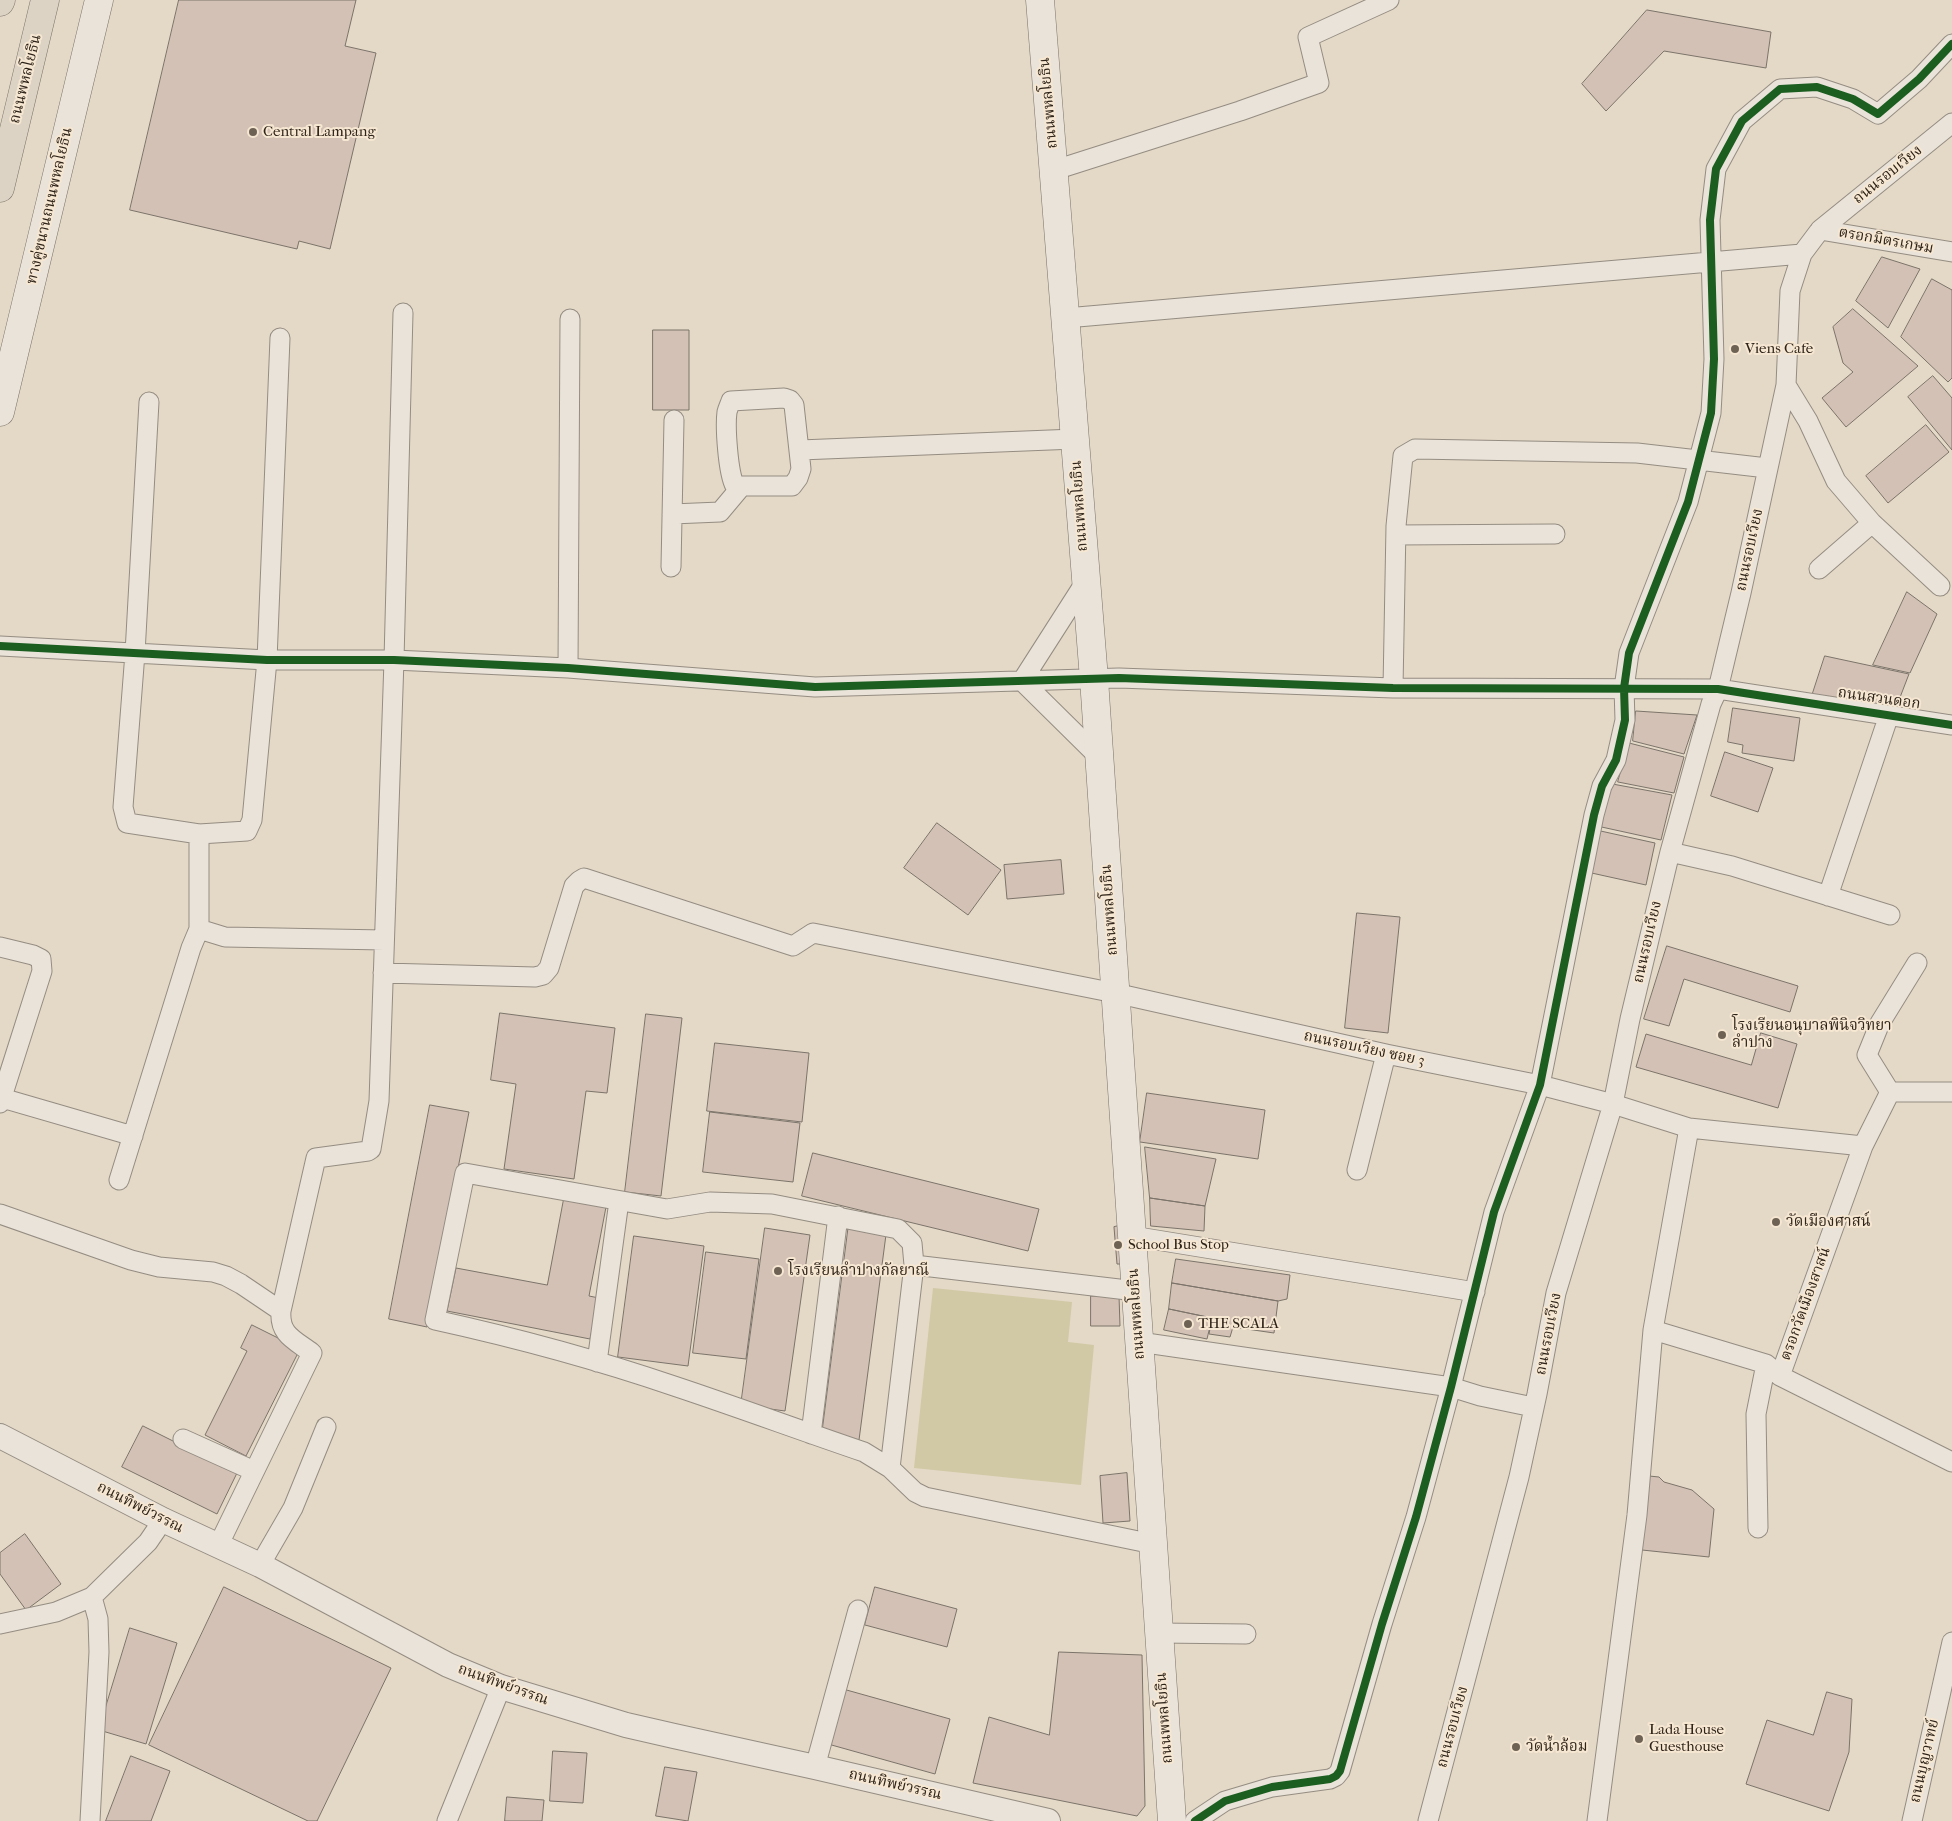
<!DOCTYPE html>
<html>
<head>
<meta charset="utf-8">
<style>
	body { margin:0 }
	canvas { display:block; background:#e4d8c6 }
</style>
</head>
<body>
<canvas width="1952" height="1821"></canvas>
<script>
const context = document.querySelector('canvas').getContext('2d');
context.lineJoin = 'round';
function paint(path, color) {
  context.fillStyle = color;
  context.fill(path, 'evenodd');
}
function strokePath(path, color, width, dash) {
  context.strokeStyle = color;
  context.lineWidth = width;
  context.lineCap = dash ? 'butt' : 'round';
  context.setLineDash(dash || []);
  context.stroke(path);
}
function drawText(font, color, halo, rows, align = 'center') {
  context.font = font + ' "IM FELL French Canon","Noto Serif Thai",serif';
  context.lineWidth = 4;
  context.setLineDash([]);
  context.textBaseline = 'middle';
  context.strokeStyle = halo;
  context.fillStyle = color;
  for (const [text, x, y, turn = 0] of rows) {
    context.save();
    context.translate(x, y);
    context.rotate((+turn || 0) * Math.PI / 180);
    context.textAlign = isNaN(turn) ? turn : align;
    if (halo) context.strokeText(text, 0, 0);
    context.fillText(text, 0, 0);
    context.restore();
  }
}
paint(new Path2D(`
	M 933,1288 L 1072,1302 L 1068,1342 L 1094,1345 L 1081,1485 L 914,1468 Z`), '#d1c9a5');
const building = new Path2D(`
	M 179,0 L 356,0 L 345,46 L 376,53 L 330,249 L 299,241 L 297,249 L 130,210 Z
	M 1647,10 L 1771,32 L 1766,68 L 1664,51 L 1606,111 L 1582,84 Z
	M 1882,257 L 1920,269 L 1888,328 L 1856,301 Z
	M 1932,279 L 1952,290 L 1952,378 L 1948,382 L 1901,337 Z
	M 1853,309 L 1918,366 L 1846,427 L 1822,398 L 1853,372 L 1843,363 L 1833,327 Z
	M 653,330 L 689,330 L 689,410 L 653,410 Z
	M 1933,376 L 1952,398 L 1952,450 L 1908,397 Z
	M 1926,425 L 1949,452 L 1888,503 L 1866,476 Z
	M 1907,592 L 1937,614 L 1910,673 L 1873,665 Z
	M 1825,656 L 1909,674 L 1894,713 L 1811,699 Z
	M 1733,708 L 1800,718 L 1794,761 L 1742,753 L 1743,745 L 1728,742 Z
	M 1636,711 L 1697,715 L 1684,754 L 1633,741 Z
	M 1629,743 L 1684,757 L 1674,793 L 1618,782 Z
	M 1725,752 L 1773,768 L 1758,812 L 1711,796 Z
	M 1607,783 L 1672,795 L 1661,840 L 1597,826 Z
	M 937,823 L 1001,870 L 968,915 L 904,868 Z
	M 1596,830 L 1655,843 L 1646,885 L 1587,872 Z
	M 1061,860 L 1064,894 L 1007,899 L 1004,865 Z
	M 1357,913 L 1400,917 L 1388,1033 L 1345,1028 Z
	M 1667,946 L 1798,986 L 1790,1012 L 1684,979 L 1669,1026 L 1644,1019 Z
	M 500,1013 L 615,1028 L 607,1093 L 586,1091 L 574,1179 L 504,1169 L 516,1084 L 491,1080 Z
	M 646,1014 L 682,1018 L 661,1196 L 625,1192 Z
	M 1761,1033 L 1797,1044 L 1778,1108 L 1636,1067 L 1646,1034 L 1751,1065 Z
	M 715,1043 L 809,1053 L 802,1122 L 707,1111 Z
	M 1147,1093 L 1265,1110 L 1258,1159 L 1140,1142 Z
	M 430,1105 L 469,1112 L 427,1327 L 389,1319 Z
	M 710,1112 L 800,1123 L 793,1182 L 703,1172 Z
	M 1145,1147 L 1216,1159 L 1205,1206 L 1150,1198 Z
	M 813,1153 L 1039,1209 L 1028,1251 L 802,1196 Z
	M 1150,1198 L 1205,1206 L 1204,1231 L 1151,1226 Z
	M 564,1199 L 606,1207 L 589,1296 L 599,1298 L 590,1339 L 447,1311 L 456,1268 L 547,1285 Z
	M 849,1223 L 887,1227 L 859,1440 L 822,1435 Z
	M 1119,1226 L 1121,1264 L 1117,1264 L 1114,1227 Z
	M 765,1228 L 810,1235 L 785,1411 L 741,1405 Z
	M 634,1236 L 704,1246 L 688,1366 L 618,1357 Z
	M 706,1252 L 759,1259 L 746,1359 L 693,1353 Z
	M 1176,1259 L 1290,1275 L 1287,1299 L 1278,1301 L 1172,1283 Z
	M 1172,1283 L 1278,1301 L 1274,1333 L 1233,1327 L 1230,1337 L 1209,1334 L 1212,1318 L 1169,1309 Z
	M 1091,1296 L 1119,1296 L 1120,1326 L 1091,1326 Z
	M 1169,1309 L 1212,1318 L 1207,1339 L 1164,1330 Z
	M 252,1325 L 300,1349 L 246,1456 L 205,1435 L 247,1351 L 241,1348 Z
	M 143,1426 L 237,1473 L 217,1514 L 122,1467 Z
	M 1127,1473 L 1130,1521 L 1103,1523 L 1100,1476 Z
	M 1649,1476 L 1659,1477 L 1664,1482 L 1692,1490 L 1714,1509 L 1709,1557 L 1642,1550 Z
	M 25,1534 L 61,1584 L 26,1610 L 0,1574 L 0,1553 Z
	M 224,1587 L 391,1668 L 317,1821 L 308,1821 L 149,1745 Z
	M 875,1587 L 957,1609 L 947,1647 L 865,1625 Z
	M 130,1628 L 177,1643 L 146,1744 L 99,1730 Z
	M 1059,1652 L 1142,1655 L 1145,1806 L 1137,1816 L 973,1783 L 989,1717 L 1049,1735 Z
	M 843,1689 L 950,1719 L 935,1774 L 828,1744 Z
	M 1827,1692 L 1852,1699 L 1849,1752 L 1829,1811 L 1746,1784 L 1767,1720 L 1813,1735 Z
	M 553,1751 L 587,1753 L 583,1803 L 550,1801 Z
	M 131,1756 L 170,1771 L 151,1821 L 106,1821 Z
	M 665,1767 L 697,1772 L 688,1821 L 656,1816 Z
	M 507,1797 L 544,1800 L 542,1821 L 505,1821 Z`);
paint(building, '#d3c1b5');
strokePath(building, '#7c746a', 1);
const minor = new Path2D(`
	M 1055,170 L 1240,111 L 1319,83 L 1308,37 L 1389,0
	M 1820,230 L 1952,252
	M 1066,318 L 1802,254
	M 1786,385 L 1808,421 L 1836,481 L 1872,523 L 1940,586
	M 784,398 L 790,400 L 794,405 L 801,469 L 798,478 L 792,486 L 735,486 C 728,473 725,427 727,412 C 728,408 730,404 731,401 Z
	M 149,402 L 135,653 L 123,807 L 127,823 L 199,834 L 247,831 L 252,820 L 267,660 L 280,338
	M 800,450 L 1075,439
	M 672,514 L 720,512 L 741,487
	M 1396,535 L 1555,534
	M 671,567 L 674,420
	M 1819,569 L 1872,523
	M 1086,581 L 1022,681 L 1099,757
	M 0,646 L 267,660 L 394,660 L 568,668 L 815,687 L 1119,678 L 1393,688 L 1718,689 L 1952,725
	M 568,668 L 570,319
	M 1393,688 L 1396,526 L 1403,456 L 1415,449 L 1637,453 L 1767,468
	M 1670,852 L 1732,866 L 1890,915
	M 1828,896 L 1889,715
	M 199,929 L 225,937 L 384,940
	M 0,947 L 33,955 L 41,959 L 42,971 L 0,1103
	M 383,973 L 535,977 L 543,975 L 549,968 L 574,886 L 579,881 L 584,878 L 793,946 L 813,933 L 1115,993 L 1386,1054 L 1540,1085 L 1613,1104 L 1689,1128 L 1863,1146
	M 1890,1092 L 1867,1055 L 1880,1023 L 1917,963
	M 2,1098 L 133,1136
	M 1357,1170 L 1386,1054
	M 119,1180 L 191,948 L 199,929 L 199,834
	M 0,1214 L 131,1260 L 159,1267 L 213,1272 L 226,1276 L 241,1284 L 281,1311 L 316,1158 L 368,1151 L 371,1149 L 379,1101 L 394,660 L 403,313
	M 1132,1236 L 1475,1292
	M 1136,1291 L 914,1265 L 912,1243 L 898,1229 L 772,1204 L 710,1202 L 667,1209 L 465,1173 L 435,1320 C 517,1338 598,1360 677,1387 C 740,1408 802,1431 864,1452 L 890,1468 L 915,1492 L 925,1497 L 1153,1544
	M 1653,1330 L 1766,1364 L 1780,1376 L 1952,1462
	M 1139,1342 L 1451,1387 L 1480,1396 L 1533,1407
	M 597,1362 L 619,1201
	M 1780,1376 L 1863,1146 L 1890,1092 L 1952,1092
	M 811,1434 L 838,1216
	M 183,1439 L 254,1471
	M 890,1468 L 914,1265
	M 1758,1528 L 1756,1414 L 1766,1364
	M 218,1546 L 312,1353 C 295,1340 279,1335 281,1311
	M 260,1565 L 293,1508 L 326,1427
	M 0,1624 L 56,1612 L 92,1597 L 148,1542 L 163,1520
	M 1159,1633 L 1246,1634
	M 815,1767 L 858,1610
	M 90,1821 L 99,1652 L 98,1619 L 92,1597
	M 447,1821 L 501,1687
	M 1195,1821 L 1225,1801 L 1272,1787 L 1330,1779 L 1336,1776 L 1340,1771 L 1382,1624 L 1416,1517 L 1451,1387 L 1494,1212 L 1540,1085 L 1594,815 L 1602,786 L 1616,760 L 1625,720 L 1624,688 L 1629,653 L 1688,502 L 1711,413 L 1714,359 L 1710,220 L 1716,169 L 1742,121 L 1780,89 L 1817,87 L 1853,99 L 1878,114 L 1919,79 L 1952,44
	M 1428,1821 L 1519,1477 L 1537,1394 L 1556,1293 L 1613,1104 L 1630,1019 L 1670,852 L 1711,704 L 1718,689 L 1741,593 L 1786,385 L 1790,291 L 1802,254 L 1820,230 L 1952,123
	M 1597,1821 L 1637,1515 L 1653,1330 L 1689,1128
	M 1912,1821 L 1952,1642`);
const tertiary = new Path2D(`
	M 0,1436 L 163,1520 L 260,1565 L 448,1665 L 501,1687 L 626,1725 L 674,1736 L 815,1767 L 1048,1821`);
const secondary = new Path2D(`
	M 1040,0 L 1094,679 L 1172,1821
	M 0,412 L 99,0`);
const trunk = new Path2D(`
	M 0,2 L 1,0
	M 0,188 L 45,0`);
strokePath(minor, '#958d82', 21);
strokePath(tertiary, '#958d82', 26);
strokePath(secondary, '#7c746a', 29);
strokePath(trunk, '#7c746a', 29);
strokePath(minor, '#e9e3da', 19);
strokePath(tertiary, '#e9e3da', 24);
strokePath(secondary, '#e9e3da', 28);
strokePath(trunk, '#dcd3c5', 28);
strokePath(new Path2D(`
	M 0,646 L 267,660 L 394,660 L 568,668 L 815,687 L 1119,678 L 1393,688 L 1718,689 L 1952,725
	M 1195,1821 L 1225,1801 L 1272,1787 L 1330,1779 L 1336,1776 L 1340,1771 L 1382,1624 L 1416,1517 L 1451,1387 L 1494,1212 L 1540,1085 L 1594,815 L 1602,786 L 1616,760 L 1625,720 L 1624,688 L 1629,653 L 1688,502 L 1711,413 L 1714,359 L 1710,220 L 1716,169 L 1742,121 L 1780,89 L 1817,87 L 1853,99 L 1878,114 L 1919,79 L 1952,44`), '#1b5e20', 8);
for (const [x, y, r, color] of [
	[253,132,5,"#6e6255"],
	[1735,349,5,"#6e6255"],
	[1722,1035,5,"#6e6255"],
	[1776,1222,5,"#6e6255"],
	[1118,1245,5,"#6e6255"],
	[778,1271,5,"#6e6255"],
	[1188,1324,5,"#6e6255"],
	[1639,1739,5,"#6e6255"],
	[1516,1747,5,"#6e6255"]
]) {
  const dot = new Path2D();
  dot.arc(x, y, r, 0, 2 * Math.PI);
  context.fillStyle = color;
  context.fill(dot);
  strokePath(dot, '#f6e7d2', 2);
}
drawText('15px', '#2e2318', '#f6e7d2', [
	["ถนนพหลโยธิน",26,79,-76],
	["ถนนพหลโยธิน",1049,103,-95],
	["ถนนรอบเวียง",1888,175,-39],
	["ทางคู่ขนานถนนพหลโยธิน",50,206,-77],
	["ตรอกมิตรเกษม",1886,241,10],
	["ถนนพหลโยธิน",1080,506,-94],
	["ถนนรอบเวียง",1750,550,-78],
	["ถนนสวนดอก",1879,699,8],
	["ถนนพหลโยธิน",1110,910,-94],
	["ถนนรอบเวียง",1648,942,-77],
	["ถนนรอบเวียง ซอย 3",1364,1049,12],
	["ตรอกวัดเมืองสาสน์",1806,1304,-70],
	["ถนนพหลโยธิน",1137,1314,-94],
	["ถนนรอบเวียง",1549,1334,-79],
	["ถนนทิพย์วรรณ",140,1508,27],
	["ถนนทิพย์วรรณ",503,1685,20],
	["ถนนพหลโยธิน",1165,1718,-94],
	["ถนนรอบเวียง",1453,1727,-75],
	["ถนนบุญวาทย์",1925,1761,-77],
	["ถนนทิพย์วรรณ",895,1785,13]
]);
drawText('15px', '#2e2318', '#f6e7d2', [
	["Central Lampang",263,132],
	["Viens Cafe",1745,349],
	["โรงเรียนอนุบาลพินิจวิทยา",1732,1026],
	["ลำปาง",1732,1043],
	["วัดเมืองศาสน์",1786,1222],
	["School Bus Stop",1128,1245],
	["โรงเรียนลำปางกัลยาณี",788,1271],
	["THE SCALA",1198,1324],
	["Lada House",1649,1730],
	["Guesthouse",1649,1747],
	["วัดน้ำล้อม",1526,1747]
], 'left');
</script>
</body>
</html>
